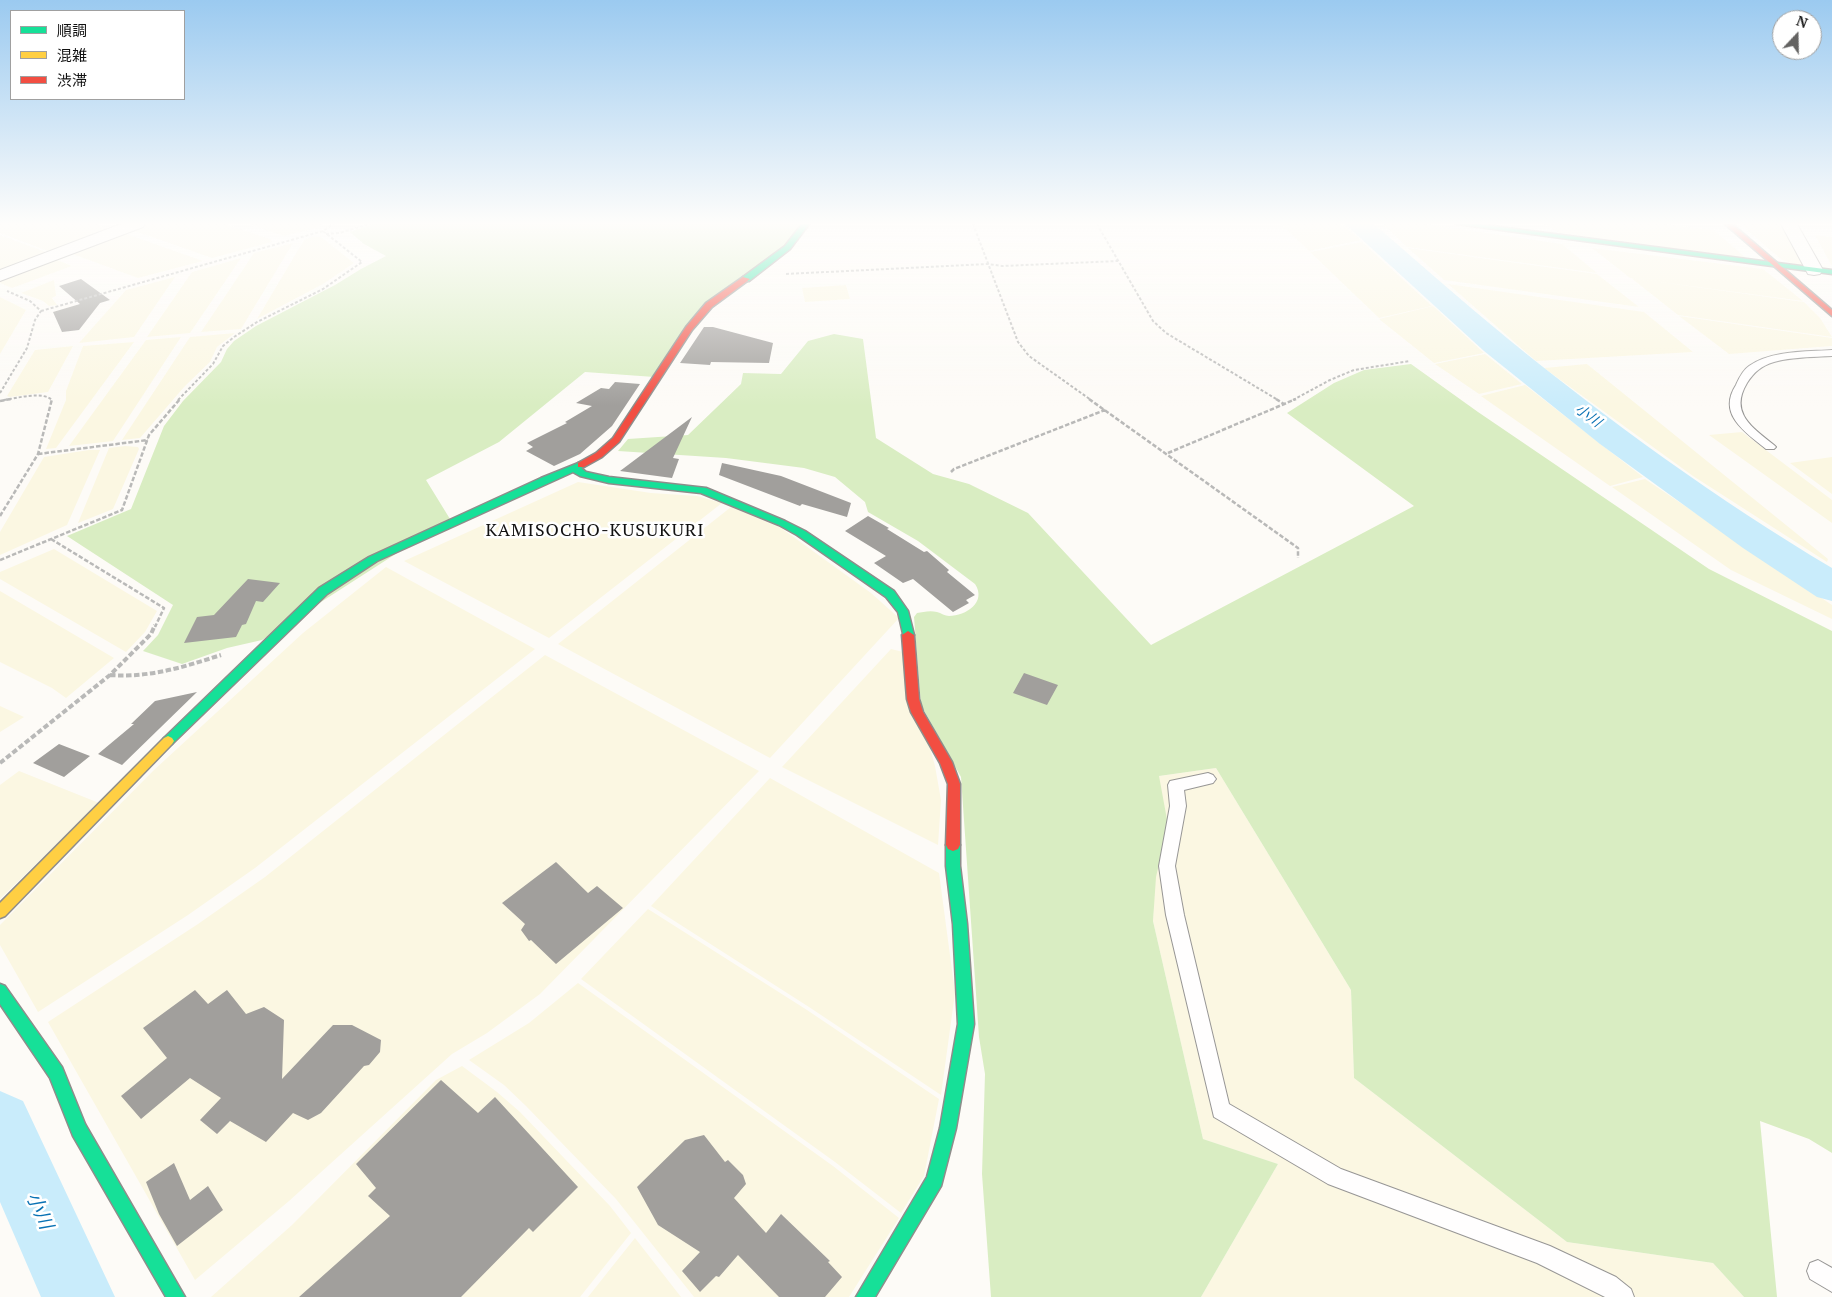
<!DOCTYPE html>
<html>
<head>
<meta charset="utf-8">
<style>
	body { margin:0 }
	#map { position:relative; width:1832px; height:1297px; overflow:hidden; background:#fdfbf7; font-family:"PT Serif","Noto Sans JP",serif }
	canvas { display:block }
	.legend { position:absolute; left:10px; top:10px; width:175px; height:90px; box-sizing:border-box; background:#fff; border:1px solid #a0a0a0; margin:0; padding:6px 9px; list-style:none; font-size:15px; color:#111 }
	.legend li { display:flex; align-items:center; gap:10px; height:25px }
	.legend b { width:25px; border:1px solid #a0a0a0 }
	.north { position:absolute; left:1772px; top:10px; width:50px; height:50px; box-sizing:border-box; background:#fff; border:1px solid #a0a0a0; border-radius:50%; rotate:21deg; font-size:14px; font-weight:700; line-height:20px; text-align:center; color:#111 }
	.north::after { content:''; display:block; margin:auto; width:18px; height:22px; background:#646362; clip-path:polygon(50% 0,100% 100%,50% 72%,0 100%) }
</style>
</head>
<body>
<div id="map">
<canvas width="1832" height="1297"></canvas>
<ul class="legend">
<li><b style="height:6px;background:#16e098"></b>順調</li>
<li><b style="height:6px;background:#ffcf43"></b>混雑</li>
<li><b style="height:6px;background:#f24e42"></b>渋滞</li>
</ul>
<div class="north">N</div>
</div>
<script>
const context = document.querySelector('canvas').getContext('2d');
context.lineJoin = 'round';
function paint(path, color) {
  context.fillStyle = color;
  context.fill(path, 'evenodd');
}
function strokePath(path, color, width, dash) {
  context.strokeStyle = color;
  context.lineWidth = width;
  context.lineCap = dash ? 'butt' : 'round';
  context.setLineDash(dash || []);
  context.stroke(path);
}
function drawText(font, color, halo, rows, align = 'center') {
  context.font = font + ' "PT Serif","Noto Sans JP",serif';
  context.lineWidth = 5;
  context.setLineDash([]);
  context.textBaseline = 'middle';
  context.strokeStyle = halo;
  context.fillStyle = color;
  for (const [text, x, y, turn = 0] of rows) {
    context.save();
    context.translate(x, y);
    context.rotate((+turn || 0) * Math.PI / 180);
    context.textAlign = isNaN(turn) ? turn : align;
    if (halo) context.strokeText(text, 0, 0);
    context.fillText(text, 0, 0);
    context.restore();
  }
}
paint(new Path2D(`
	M 0,224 L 96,224 L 114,231 L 53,253 L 0,233 Z
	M 142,224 L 225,224 L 270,239 L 272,242 L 212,258 L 129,229 Z
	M 253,224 L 322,224 L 316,228 L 284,236 L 251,225 Z
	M 1281,224 L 1341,224 L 1361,240 L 1309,251 Z
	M 1383,224 L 1425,224 L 1562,244 L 1597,273 L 1407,247 Z
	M 1544,224 L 1664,224 L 1714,230 L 1746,258 L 1559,233 Z
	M 1740,224 L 1786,224 L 1809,267 L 1797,265 L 1782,260 Z
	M 121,232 L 203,261 L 138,278 L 67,252 Z
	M 0,235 L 51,254 L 0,273 Z
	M 1815,235 L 1832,237 L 1832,266 Z
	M 311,237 L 321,237 L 354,263 L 323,284 L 257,319 L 304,240 Z
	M 1362,242 L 1432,306 L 1379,318 L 1310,252 Z
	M 293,243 L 241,329 L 201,332 L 254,253 Z
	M 1408,248 L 1597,274 L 1639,307 L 1444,280 Z
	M 1592,248 L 1763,269 L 1803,301 L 1630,278 Z
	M 52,258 L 72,266 L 12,288 L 0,283 L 0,278 Z
	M 241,258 L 190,333 L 147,337 L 192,272 Z
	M 175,277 L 134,337 L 79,343 L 126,290 Z
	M 1631,278 L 1804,302 L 1820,318 L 1832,337 L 1678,315 Z
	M 54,280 L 56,296 L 52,298 L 57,305 L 49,306 L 43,301 L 21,293 Z
	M 1448,284 L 1644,312 L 1693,352 L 1536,361 Z
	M 846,285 L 850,299 L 805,302 L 802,288 Z
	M 0,297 L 26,310 L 0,354 Z
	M 1433,306 L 1484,353 L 1434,363 L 1379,319 Z
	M 1679,316 L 1832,338 L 1832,346 L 1729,354 Z
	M 235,333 L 217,347 L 210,362 L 185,386 L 140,438 L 122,440 L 190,337 Z
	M 181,337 L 113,441 L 69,446 L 146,340 Z
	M 134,342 L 56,448 L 46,449 L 66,400 L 66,391 L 83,346 Z
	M 73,346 L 48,392 L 10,397 L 7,396 L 35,350 Z
	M 1485,354 L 1522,384 L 1479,394 L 1435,364 Z
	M 1587,364 L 1828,559 L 1827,562 L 1693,476 L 1544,368 Z
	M 1525,385 L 1643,477 L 1610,486 L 1481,396 Z
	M 1742,432 L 1832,500 L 1832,523 L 1709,435 Z
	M 125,446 L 138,447 L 139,449 L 113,509 L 78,523 L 109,448 Z
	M 89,450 L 100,450 L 67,525 L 0,555 L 0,532 L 44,457 Z
	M 1832,457 L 1832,494 L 1790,463 Z
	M 1645,479 L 1832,605 L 1832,619 L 1731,570 L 1612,487 Z
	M 578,482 L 651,493 L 697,496 L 722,503 L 549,638 L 404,561 Z
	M 731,507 L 781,528 L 871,593 L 899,618 L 770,758 L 558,644 Z
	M 54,549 L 157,611 L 145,632 L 126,652 L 0,579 L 0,572 Z
	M 386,567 L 535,649 L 255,868 L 188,915 L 38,1012 L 0,945 L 0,925 L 154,770 L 303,633 Z
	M 0,591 L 114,658 L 66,698 L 52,688 L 0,662 Z
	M 891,649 L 903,652 L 935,766 L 941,800 L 938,845 L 782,767 Z
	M 545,655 L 759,771 L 540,994 L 487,1033 L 452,1054 L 289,1201 L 195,1280 L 48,1022 L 198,924 L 265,877 Z
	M 0,706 L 24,717 L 0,732 Z
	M 1216,768 L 1351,990 L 1354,1078 L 1567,1242 L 1713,1263 L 1744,1297 L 1201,1297 L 1278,1164 L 1203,1139 L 1153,921 L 1159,776 Z
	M 19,771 L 99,803 L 0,899 L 0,785 Z
	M 770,778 L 939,873 L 955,993 L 941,1095 L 809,1007 L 651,906 Z
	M 648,909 L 807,1010 L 939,1099 L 924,1176 L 901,1213 L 835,1162 L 581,979 Z
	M 578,983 L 833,1166 L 899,1218 L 849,1297 L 694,1297 L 616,1199 L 526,1106 L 504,1085 L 469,1060 L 529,1023 Z
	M 462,1066 L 497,1092 L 520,1112 L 610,1206 L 631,1233 L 580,1297 L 211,1297 L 292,1225 L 436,1080 Z
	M 635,1238 L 681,1297 L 588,1297 L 611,1268 Z`), '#fbf7e2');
paint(new Path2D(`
	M 373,224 L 802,224 L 784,246 L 730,286 L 654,377 L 585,372 L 499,442 L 426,480 L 450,519 L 262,640 L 227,648 L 182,664 L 143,651 L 158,635 L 173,605 L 67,536 L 131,509 L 164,426 L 183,401 L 221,362 L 227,349 L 234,341 L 256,326 L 335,285 L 361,269 L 386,256 L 364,244 L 350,232 Z
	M 834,334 L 863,339 L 876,438 L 933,474 L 969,484 L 1028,513 L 1151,645 L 1414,506 L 1287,413 L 1334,383 L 1364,370 L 1411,364 L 1478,412 L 1709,569 L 1832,631 L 1832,1153 L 1809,1139 L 1760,1121 L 1777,1297 L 1744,1297 L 1713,1263 L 1567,1242 L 1354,1078 L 1351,990 L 1216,768 L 1159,776 L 1168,825 L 1156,877 L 1153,921 L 1203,1139 L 1278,1164 L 1201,1297 L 991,1297 L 982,1174 L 985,1074 L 979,1037 L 961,777 L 921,705 L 914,617 L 917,613 C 923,612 930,610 937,612 C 941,613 945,616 949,616 C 966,616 987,602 975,584 L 918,541 L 868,512 L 865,502 L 835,477 L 804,468 L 726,458 L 618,451 L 628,439 L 688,435 L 741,384 L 743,373 L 781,374 L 808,341 Z`), '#d9edc2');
paint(new Path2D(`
	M 1345,224 L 1374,224 C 1418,262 1462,301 1507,338 C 1610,422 1718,500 1832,568 L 1832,601 L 1817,597 L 1743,548 L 1600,444 L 1484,351 Z
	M 0,1091 L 23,1101 L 115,1297 L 41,1297 L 0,1202 Z`), '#c9ecfb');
paint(new Path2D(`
	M 81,279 L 110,300 L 100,303 L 79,330 L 62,332 L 53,312 L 80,304 L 59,286 Z
	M 704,327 L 713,327 L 773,343 L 769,363 L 711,362 L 710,365 L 680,363 Z
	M 615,382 L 640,384 L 612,426 L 580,454 L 554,466 L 526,451 L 533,447 L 527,443 L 567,423 L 565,422 L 592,406 L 576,403 L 601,388 L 609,389 Z
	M 692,417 L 673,458 L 679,459 L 672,478 L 620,471 Z
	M 722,463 L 781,476 L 851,503 L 847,517 L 802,504 L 800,506 L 719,475 Z
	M 868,516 L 889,528 L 887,529 L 924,552 L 927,551 L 949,570 L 947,572 L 975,595 L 966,600 L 969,603 L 953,612 L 913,579 L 903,583 L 874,563 L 886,556 L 845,531 Z
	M 248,579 L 280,583 L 263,602 L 256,601 L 246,624 L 242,625 L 236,637 L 184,643 L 197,617 L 214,615 Z
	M 1024,673 L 1058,685 L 1047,705 L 1013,693 Z
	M 197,692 L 122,765 L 98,754 L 134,724 L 131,724 L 155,701 Z
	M 59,744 L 90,756 L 64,777 L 33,763 Z
	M 556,862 L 588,893 L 597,886 L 623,908 L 556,964 L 531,940 L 529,941 L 521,930 L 525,924 L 502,903 Z
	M 195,990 L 208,1004 L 227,990 L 246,1014 L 264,1007 L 284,1020 L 282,1079 L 333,1025 L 352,1025 L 381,1040 L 380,1052 L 369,1065 L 364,1066 L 321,1113 L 308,1120 L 293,1113 L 266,1142 L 230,1121 L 217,1134 L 200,1120 L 221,1098 L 190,1078 L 141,1119 L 121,1096 L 167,1058 L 143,1028 Z
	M 441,1080 L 478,1113 L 495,1097 L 578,1187 L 533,1232 L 529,1228 L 461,1297 L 299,1297 L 390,1216 L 368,1196 L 376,1188 L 356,1164 Z
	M 704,1135 L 725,1162 L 728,1160 L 743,1175 L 746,1184 L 734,1198 L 766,1233 L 781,1214 L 830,1261 L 828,1262 L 842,1277 L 825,1297 L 779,1297 L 738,1255 L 719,1277 L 716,1276 L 700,1292 L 682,1271 L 700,1252 L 658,1225 L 637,1187 L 685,1140 Z
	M 174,1163 L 190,1200 L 208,1186 L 223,1210 L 177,1246 L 159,1214 L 146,1182 Z`), '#a19f9c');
const lane = new Path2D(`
	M 1832,350 L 1832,356 C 1813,357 1792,357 1774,362 C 1761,366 1754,372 1747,383 C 1729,413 1752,427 1774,445 L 1776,447 L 1774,449 L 1766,449 C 1745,432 1717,414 1736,385 C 1739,378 1743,370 1749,366 C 1772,350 1806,352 1832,350 Z
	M 1208,773 L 1213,775 L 1216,779 L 1213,783 L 1184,790 L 1186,806 L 1175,866 L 1184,915 L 1229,1104 L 1341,1169 L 1550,1246 L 1616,1277 L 1631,1289 L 1634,1297 L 1605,1297 L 1537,1263 L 1328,1184 L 1214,1117 L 1166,915 L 1159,866 L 1170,806 L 1168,785 L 1170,781 Z
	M 1818,1260 L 1832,1268 L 1832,1292 L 1810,1279 L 1807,1271 L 1810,1263 Z`);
const street = new Path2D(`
	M 121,224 L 145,224 L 143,227 L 0,281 L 0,270 Z
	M 1781,224 L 1797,224 L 1823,270 L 1820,274 L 1814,275 L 1808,274 Z`);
const fast = new Path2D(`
	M 802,224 L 809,224 L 790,249 L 749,281 L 743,281 L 743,277 L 785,246 Z
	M 1456,224 L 1477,224 L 1832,270 L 1832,274 Z
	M 581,462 L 586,465 L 581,468 L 586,472 L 609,477 L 706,488 L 785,521 L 805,531 L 894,591 L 908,611 L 914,635 L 912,638 L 904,638 L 898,612 L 886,597 L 797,535 L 779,525 L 701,493 L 609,483 L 580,476 L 573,472 L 377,561 L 327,594 L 172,744 L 164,744 L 162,741 L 164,738 L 319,588 L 369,557 L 541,478 Z
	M 953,839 L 958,841 L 960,845 L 960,866 L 967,924 L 974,1024 L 956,1128 L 941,1186 L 875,1297 L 856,1297 L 927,1177 L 940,1128 L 958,1024 L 953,924 L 946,866 L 946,845 L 948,841 Z
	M 0,984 L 5,986 L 62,1067 L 85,1124 L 185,1297 L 166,1297 L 73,1136 L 50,1078 L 0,1004 Z`);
const slow = new Path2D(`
	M 168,736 L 172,738 L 174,741 L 172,744 L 5,916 L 0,918 L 0,903 L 164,738 Z`);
const jam = new Path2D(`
	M 1725,224 L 1732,224 L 1832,310 L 1832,316 Z
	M 743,277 L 750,279 L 712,307 L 692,330 L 619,442 L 602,457 L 584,467 L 578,467 L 578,463 L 596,453 L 613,438 L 686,327 L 706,303 Z
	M 908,631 L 914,635 L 919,699 L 923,712 L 952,762 L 960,784 L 960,845 L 958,849 L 953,851 L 948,849 L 946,845 L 948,784 L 940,763 L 911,712 L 907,699 L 902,635 Z`);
strokePath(lane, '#979695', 2);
strokePath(street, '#979695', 2);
strokePath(fast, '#8e8d8b', 3);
strokePath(slow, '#8e8d8b', 3);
strokePath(jam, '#8e8d8b', 3);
strokePath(new Path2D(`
	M 973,224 L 1018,342 L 1029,356 L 1091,400
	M 1097,224 L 1153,321 L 1166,333 L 1278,400
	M 326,234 L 339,233 L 370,224
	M 786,274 L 988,264 L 1002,266 L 1118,261
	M 41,311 L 323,231 L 333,224
	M 0,393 L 27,348 L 35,320 L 41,311 L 30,301 L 7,291
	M 4,400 C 17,398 43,391 52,400
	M 178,400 L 213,364 L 223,346 L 234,337 L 257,322 L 323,289 L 362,262 L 323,231
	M 1293,400 L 1330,380 L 1354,370 L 1410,361`), '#b9b9b8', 2, [3, 2]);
strokePath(new Path2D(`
	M 1089,399 L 1298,548 L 1298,558
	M 1276,399 L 1284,404
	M 0,401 L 11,399
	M 1168,453 L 1296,399
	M 38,454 L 148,440
	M 951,472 L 954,469 L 1105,410
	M 0,516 L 38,454 L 52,399
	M 51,539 L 164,608 L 155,627
	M 0,560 L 122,510 L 149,435 L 180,399`), '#b9b9b8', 2.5, [4.5, 2]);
strokePath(new Path2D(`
	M 110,675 C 149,678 184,667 221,655
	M 0,763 L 110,675 L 151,634 L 155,625`), '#b9b9b8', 4, [5.5, 2.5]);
paint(lane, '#fffefe');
paint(street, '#fffefe');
paint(fast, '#16e098');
paint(slow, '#ffcf43');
paint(jam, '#f24e42');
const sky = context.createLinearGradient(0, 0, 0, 406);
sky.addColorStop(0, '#9bcaf0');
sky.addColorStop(0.55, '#fefdfb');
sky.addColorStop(1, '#fefdfb00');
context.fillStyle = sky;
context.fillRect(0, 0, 1832, 406);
drawText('italic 14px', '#0972b4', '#fff', [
	["小川",1588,416,36]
]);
context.letterSpacing = '1px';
drawText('18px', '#111', '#fff', [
	["KAMISOCHO-KUSUKURI",595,531]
]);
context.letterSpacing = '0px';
drawText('italic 19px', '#0972b4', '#fff', [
	["小川",39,1211,66]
]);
</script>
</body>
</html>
